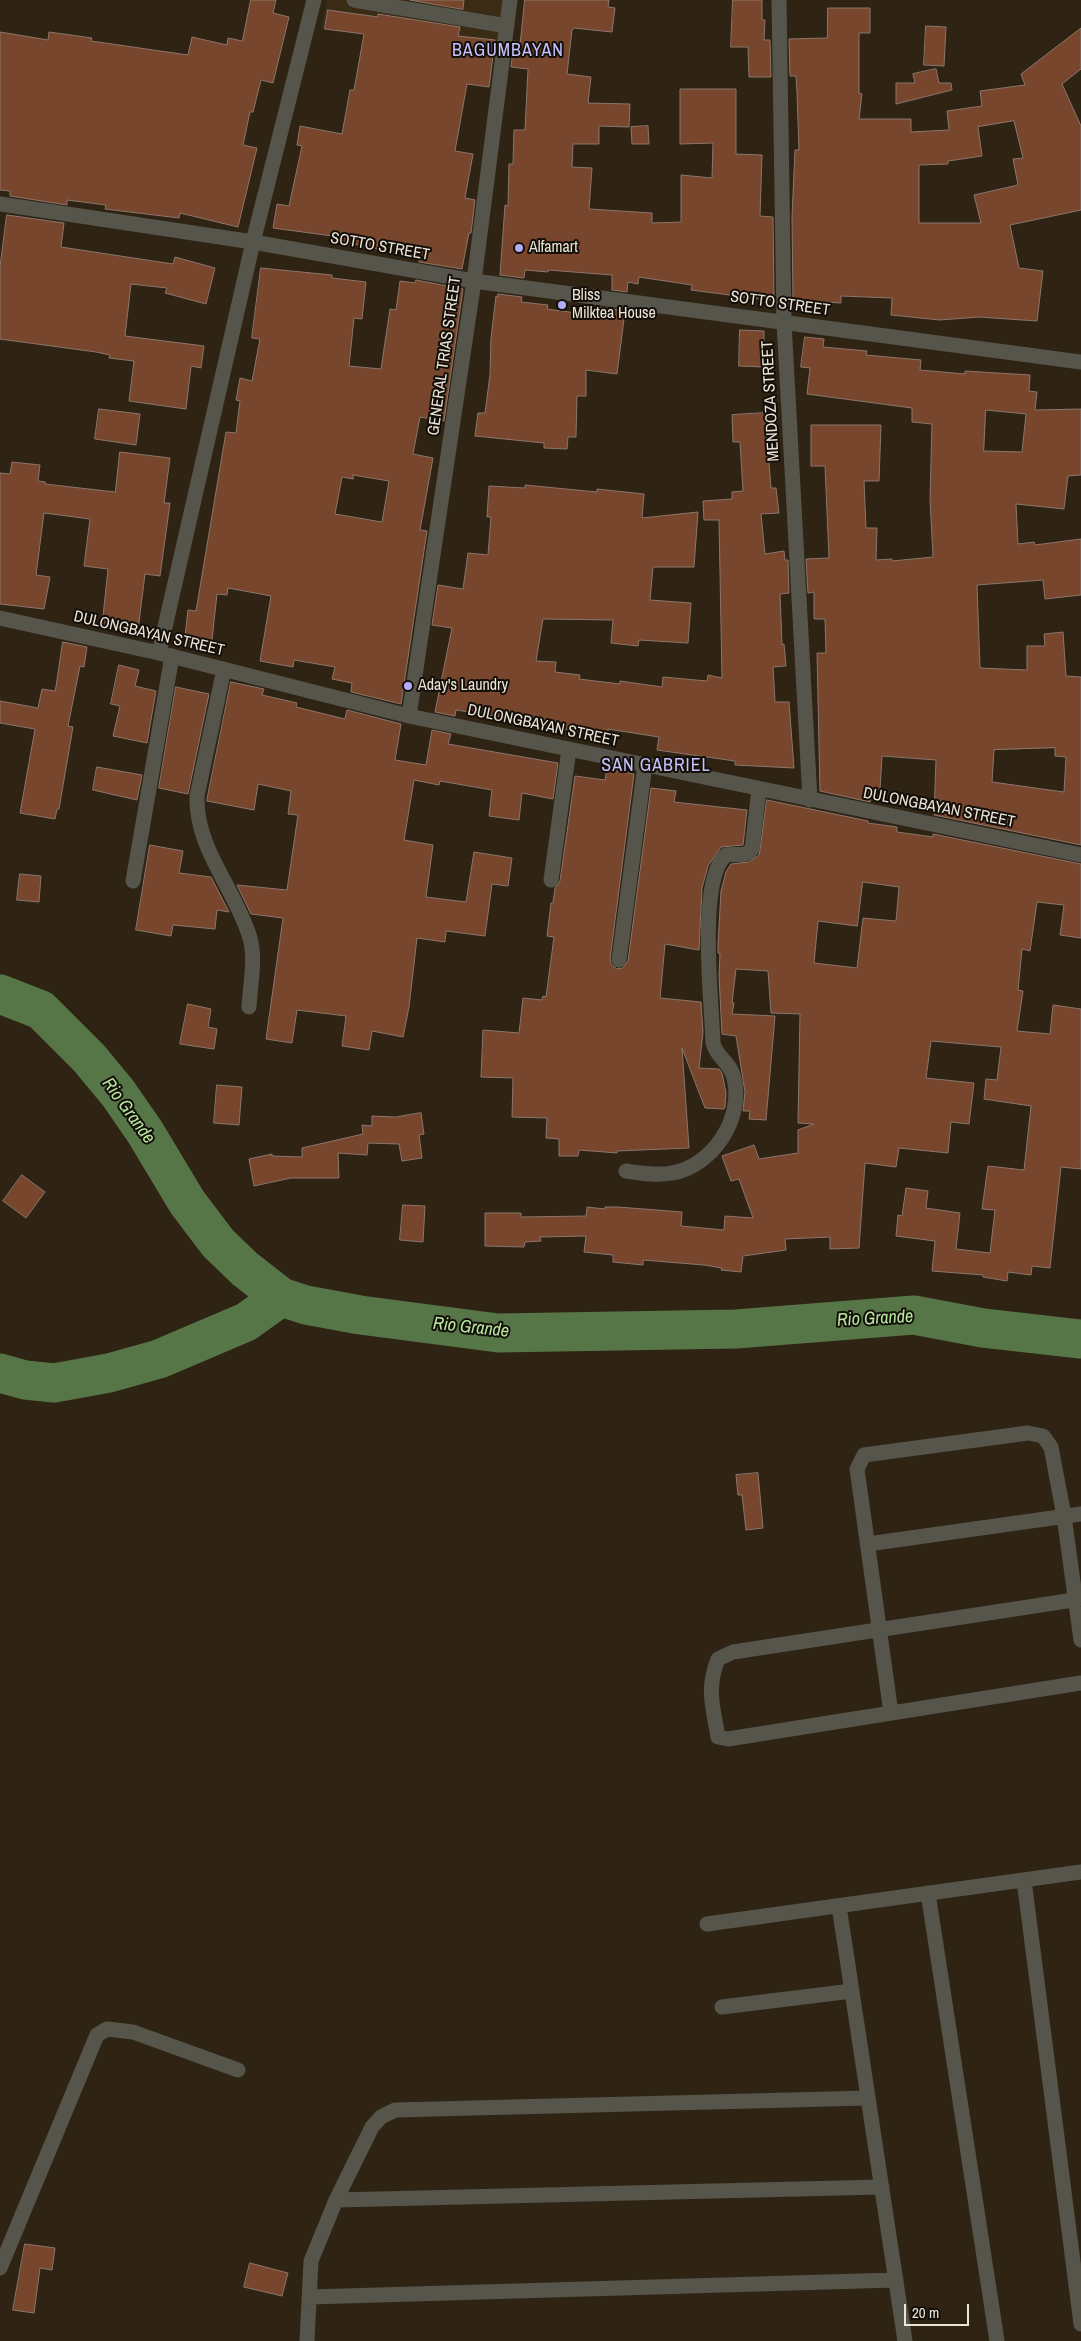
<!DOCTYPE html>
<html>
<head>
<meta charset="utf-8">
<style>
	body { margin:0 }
	#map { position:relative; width:1081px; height:2341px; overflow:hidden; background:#2f2414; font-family:"Archivo Narrow",sans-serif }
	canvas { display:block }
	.scale { position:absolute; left:904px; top:2304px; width:65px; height:22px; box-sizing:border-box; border:2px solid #ebe4da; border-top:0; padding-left:6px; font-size:15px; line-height:18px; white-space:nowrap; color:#ebe4da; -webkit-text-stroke:4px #130e07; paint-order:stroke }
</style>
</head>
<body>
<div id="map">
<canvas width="1081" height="2341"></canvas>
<div class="scale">20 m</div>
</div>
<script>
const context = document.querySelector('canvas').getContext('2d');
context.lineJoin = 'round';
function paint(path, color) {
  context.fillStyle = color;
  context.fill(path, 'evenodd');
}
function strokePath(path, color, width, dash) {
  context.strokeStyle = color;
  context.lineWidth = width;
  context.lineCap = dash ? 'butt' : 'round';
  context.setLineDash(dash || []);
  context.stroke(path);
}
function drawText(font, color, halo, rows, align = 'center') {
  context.font = font + ' "Archivo Narrow",sans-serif';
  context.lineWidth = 4;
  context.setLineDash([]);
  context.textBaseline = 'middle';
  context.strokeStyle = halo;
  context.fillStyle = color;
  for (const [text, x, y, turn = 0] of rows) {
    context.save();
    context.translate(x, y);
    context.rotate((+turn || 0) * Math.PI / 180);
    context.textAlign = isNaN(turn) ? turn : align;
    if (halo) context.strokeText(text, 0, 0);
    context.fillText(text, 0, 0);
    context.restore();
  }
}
paint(new Path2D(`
	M 327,0 L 506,0 L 499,56 L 321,29 Z`), '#3a2b15');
strokePath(new Path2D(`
	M 0,994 L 41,1010 L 89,1058 L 118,1093 L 145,1132 L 187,1202 L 218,1243 L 245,1269 L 281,1297 L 306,1305 L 360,1315 L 498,1333 L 736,1329 L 914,1315 L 983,1328 L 1081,1339
	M 0,1373 L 25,1380 L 54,1383 L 109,1373 L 159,1359 L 246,1322 L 281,1297`), '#577648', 39);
const building = new Path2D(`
	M 251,0 L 276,0 L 273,13 L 289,17 L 273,83 L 261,80 L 253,112 L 250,112 L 243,145 L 257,148 L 238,227 L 180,213 L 179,218 L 105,209 L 106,205 L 67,200 L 67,205 L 10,196 L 10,191 L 0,190 L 0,32 L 48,40 L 49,32 L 92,38 L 91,41 L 188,55 L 192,37 L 227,45 L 228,38 L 242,41 Z
	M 410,0 L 464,0 L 463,9 Z
	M 525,0 L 609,0 L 608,7 L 615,8 L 612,32 L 574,28 L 572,30 L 567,74 L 591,77 L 588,103 L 630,104 L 629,127 L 599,126 L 599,144 L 573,144 L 572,167 L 592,168 L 589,209 L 652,213 L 652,223 L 681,222 L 681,175 L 712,178 L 713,143 L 680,144 L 680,89 L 736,89 L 736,154 L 762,155 L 760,216 L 773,217 L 774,299 L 768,300 L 691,290 L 692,285 L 639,277 L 638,284 L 628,282 L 627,292 L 612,290 L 612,275 L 548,270 L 548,272 L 525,270 L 524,278 L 500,275 L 505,205 L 508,206 L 509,164 L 513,164 L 514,130 L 525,130 L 528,69 L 511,67 L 514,41 L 520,42 Z
	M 733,0 L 762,0 L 762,20 L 765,20 L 764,40 L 770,40 L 771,77 L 749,77 L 748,47 L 731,47 Z
	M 828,8 L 870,8 L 870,33 L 859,33 L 859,93 L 862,94 L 859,119 L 911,119 L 911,132 L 949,130 L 947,111 L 982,106 L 980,91 L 1025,85 L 1021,74 L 1081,28 L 1081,69 L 1062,84 L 1081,126 L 1081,210 L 1010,225 L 1019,268 L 1043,271 L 1037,321 L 979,317 L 940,320 L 891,315 L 892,298 L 841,296 L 841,303 L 793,300 L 792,217 L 795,150 L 799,150 L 797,92 L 796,76 L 790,76 L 789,39 L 827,38 ZM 1014,121 L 1023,158 L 1013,159 L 1018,185 L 974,195 L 981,223 L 919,223 L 919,165 L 948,164 L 948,161 L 982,156 L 978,127 Z
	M 328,10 L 378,17 L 378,14 L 460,27 L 458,36 L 495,40 L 489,87 L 467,84 L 455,151 L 473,154 L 465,198 L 475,200 L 471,233 L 469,233 L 462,269 L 419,262 L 421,248 L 379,240 L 377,249 L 339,241 L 340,237 L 273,228 L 277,204 L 289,206 L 302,146 L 297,145 L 300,126 L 342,134 L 350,90 L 354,90 L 364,34 L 325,29 Z
	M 926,26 L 946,27 L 944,66 L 924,65 Z
	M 936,69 L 939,83 L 951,83 L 952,90 L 896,104 L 896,83 L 915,83 L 913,74 Z
	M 648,126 L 649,144 L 632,144 L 631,127 Z
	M 7,215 L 64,223 L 61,247 L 173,264 L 175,257 L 215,268 L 206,304 L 165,293 L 167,288 L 131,284 L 125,336 L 204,346 L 201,368 L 191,366 L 186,409 L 129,401 L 134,361 L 109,358 L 110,355 L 96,352 L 0,339 L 0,267 Z
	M 261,268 L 332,275 L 332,278 L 366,282 L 362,319 L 354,318 L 349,366 L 381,369 L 390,309 L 396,310 L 400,281 L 415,283 L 416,280 L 463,289 L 444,421 L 420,417 L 413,454 L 433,458 L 420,530 L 427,531 L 401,704 L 351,692 L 352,683 L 332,679 L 335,667 L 294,660 L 293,667 L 260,661 L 271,596 L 228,588 L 227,595 L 217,594 L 211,649 L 184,646 L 188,610 L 196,611 L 226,432 L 236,433 L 240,401 L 236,400 L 240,378 L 252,381 L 260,339 L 252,338 ZM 353,475 L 389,481 L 382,522 L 335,514 L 342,477 L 353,479 Z
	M 498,294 L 522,297 L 521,302 L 548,305 L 547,309 L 598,316 L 599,307 L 625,311 L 617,374 L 586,370 L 586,396 L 577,396 L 576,437 L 568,437 L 567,449 L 544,448 L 544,443 L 475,436 L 478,413 L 485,413 L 490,375 L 491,338 L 496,296 L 498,297 Z
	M 740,330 L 764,331 L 764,367 L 739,366 Z
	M 805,337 L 824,339 L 823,347 L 867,351 L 866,355 L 921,360 L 920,370 L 965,374 L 965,371 L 1030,375 L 1029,391 L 1037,392 L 1035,410 L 1081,409 L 1081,475 L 1068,476 L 1064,509 L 1016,504 L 1018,544 L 1034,542 L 1035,545 L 1081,539 L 1081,595 L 1045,599 L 1043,580 L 977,585 L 980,668 L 1027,670 L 1027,646 L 1045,646 L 1044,634 L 1063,632 L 1066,676 L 1081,677 L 1081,845 L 934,815 L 936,760 L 882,756 L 880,790 L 872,789 L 870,802 L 820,791 L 817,653 L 826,653 L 825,619 L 814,619 L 814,592 L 808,593 L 806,559 L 829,558 L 825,466 L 811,466 L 811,425 L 881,425 L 879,481 L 864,481 L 866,528 L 877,528 L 876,560 L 892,559 L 892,561 L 933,557 L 930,499 L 932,424 L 912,422 L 912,408 L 807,394 L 810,368 L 801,367 ZM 986,410 L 1026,414 L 1022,452 L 984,451 ZM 1055,748 L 1055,756 L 1066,757 L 1064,792 L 992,782 L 994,750 Z
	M 99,409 L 140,414 L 136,445 L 95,439 Z
	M 765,413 L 771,488 L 776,488 L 779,513 L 761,514 L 765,554 L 784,551 L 785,560 L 788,560 L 789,593 L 780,594 L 782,645 L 784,644 L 786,666 L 773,667 L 775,702 L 789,702 L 794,768 L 735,765 L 735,761 L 657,750 L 659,737 L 608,729 L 608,734 L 571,730 L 547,727 L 548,724 L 456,710 L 455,716 L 435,712 L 452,628 L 432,625 L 438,585 L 463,589 L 468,553 L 488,555 L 491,517 L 487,517 L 489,486 L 525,488 L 525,485 L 597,492 L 597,489 L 644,494 L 642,518 L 698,512 L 694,567 L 653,567 L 650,600 L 691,603 L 688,643 L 639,640 L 638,646 L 611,643 L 613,620 L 543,619 L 536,661 L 556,662 L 555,672 L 580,675 L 579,679 L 620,684 L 620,681 L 662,687 L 663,677 L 707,681 L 708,675 L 722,678 L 719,520 L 704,520 L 703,501 L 732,499 L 732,492 L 743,491 L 740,442 L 733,442 L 732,415 Z
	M 120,452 L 170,458 L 164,503 L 170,503 L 160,576 L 145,574 L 138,630 L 102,626 L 108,569 L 84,566 L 90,519 L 44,513 L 36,575 L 50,577 L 44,609 L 0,604 L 0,473 L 10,474 L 12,462 L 40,465 L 38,481 L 45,482 L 45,484 L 115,492 Z
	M 63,642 L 87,647 L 84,667 L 80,666 L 68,726 L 73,727 L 59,809 L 57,809 L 55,819 L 20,813 L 35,729 L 0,723 L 0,701 L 38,708 L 42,689 L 55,691 Z
	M 119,665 L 139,670 L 135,686 L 156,691 L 147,743 L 113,736 L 120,706 L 111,704 Z
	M 231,682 L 264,689 L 262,695 L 297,703 L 296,707 L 345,719 L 347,710 L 401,724 L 395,760 L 426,765 L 432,730 L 451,734 L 448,744 L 558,763 L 553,799 L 522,793 L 519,820 L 489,816 L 492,790 L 440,781 L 439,785 L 414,780 L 404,840 L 433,845 L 426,897 L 466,902 L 474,852 L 512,858 L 508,886 L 492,884 L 485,936 L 446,931 L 445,942 L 417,938 L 409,1007 L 403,1037 L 372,1031 L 369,1050 L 342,1046 L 346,1016 L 297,1010 L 292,1043 L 266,1039 L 283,918 L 251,914 L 237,885 L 287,890 L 298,815 L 288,814 L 291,791 L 258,784 L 254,810 L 207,801 Z
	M 176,687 L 209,694 L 188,794 L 159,788 Z
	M 97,767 L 142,775 L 137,800 L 93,790 Z
	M 607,769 L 634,774 L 610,959 L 611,964 L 617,969 L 623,968 L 628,961 L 651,788 L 676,791 L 674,802 L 747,810 L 743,845 L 721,847 L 708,866 L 702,888 L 699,950 L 665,944 L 660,998 L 701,1002 L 703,1032 L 699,1068 L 719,1069 L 722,1073 L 726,1093 L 725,1107 L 724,1109 L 705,1108 L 682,1048 L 689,1148 L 617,1151 L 617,1153 L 579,1150 L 578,1156 L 559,1156 L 559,1139 L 546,1138 L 547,1118 L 512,1117 L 513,1078 L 481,1077 L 483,1030 L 519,1033 L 523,998 L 542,1000 L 543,996 L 546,997 L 554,937 L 547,936 L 551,903 L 553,903 L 555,888 L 560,881 L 575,776 L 605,780 Z
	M 767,800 L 868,821 L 868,823 L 897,827 L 897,832 L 933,837 L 933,834 L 1081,864 L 1081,938 L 1060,935 L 1064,905 L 1037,902 L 1030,951 L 1022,949 L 1018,990 L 1023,991 L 1017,1031 L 1050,1034 L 1053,1005 L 1081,1009 L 1081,1169 L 1061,1167 L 1050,1268 L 1032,1266 L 1031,1275 L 1008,1272 L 1007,1281 L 983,1277 L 983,1275 L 932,1271 L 935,1241 L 896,1236 L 898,1215 L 902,1216 L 906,1188 L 928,1191 L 926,1208 L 960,1213 L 956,1249 L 990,1253 L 995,1210 L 982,1209 L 988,1166 L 1024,1170 L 1031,1106 L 984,1099 L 986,1079 L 997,1080 L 1001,1047 L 931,1041 L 926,1078 L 974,1083 L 969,1124 L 951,1122 L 948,1153 L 899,1148 L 896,1167 L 865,1163 L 859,1248 L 830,1249 L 830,1237 L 785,1239 L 786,1250 L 743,1256 L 741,1272 L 721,1270 L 722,1268 L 704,1265 L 643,1260 L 643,1265 L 613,1262 L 613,1255 L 584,1252 L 586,1236 L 540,1237 L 541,1241 L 525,1242 L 524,1247 L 485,1246 L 485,1213 L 521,1213 L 521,1217 L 586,1216 L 587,1207 L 605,1209 L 605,1207 L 618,1207 L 682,1212 L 681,1226 L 724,1230 L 725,1216 L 753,1218 L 739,1179 L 731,1181 L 722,1156 L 754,1145 L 759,1159 L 798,1153 L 798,1130 L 814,1124 L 798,1123 L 800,1014 L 771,1013 L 768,971 L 736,969 L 732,1003 L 734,1003 L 732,1014 L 775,1016 L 766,1120 L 749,1119 L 750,1111 L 743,1111 L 745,1092 L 736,1036 L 722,1034 L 719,976 L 720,954 L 718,953 L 718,944 L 721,891 L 726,872 L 731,864 L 749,862 L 759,855 ZM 863,882 L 899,887 L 896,921 L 863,918 L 857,968 L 814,963 L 818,921 L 857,926 Z
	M 150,845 L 183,851 L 179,873 L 211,877 L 229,912 L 217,910 L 215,929 L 173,925 L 171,936 L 136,930 Z
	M 20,874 L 41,876 L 39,902 L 17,900 Z
	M 188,1004 L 211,1009 L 208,1027 L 217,1029 L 214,1049 L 180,1044 Z
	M 217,1085 L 242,1087 L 239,1125 L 214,1123 Z
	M 421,1113 L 424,1134 L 419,1135 L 422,1158 L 402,1161 L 399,1144 L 368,1143 L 367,1155 L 338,1153 L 339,1178 L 291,1178 L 254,1186 L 249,1159 L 272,1154 L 272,1156 L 302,1157 L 302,1148 L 363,1134 L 362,1125 L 372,1126 L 372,1116 L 395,1117 Z
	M 22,1175 L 45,1192 L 26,1218 L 3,1201 Z
	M 403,1205 L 425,1206 L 423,1242 L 400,1240 Z
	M 758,1473 L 763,1528 L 746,1530 L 742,1495 L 738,1495 L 736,1475 Z
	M 25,2244 L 55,2248 L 52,2270 L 40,2268 L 34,2313 L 13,2310 Z
	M 250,2263 L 288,2273 L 282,2296 L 244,2287 Z`);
paint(building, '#77462d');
strokePath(building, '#8c766c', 1);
strokePath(new Path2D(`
	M 354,0 L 507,26
	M 779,0 L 784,322 L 810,800
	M 0,204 L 253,242 L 474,281 L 1081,362
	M 0,618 L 159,653 L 409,716 L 1081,855
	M 159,653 L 253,242 L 314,0
	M 224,669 L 197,796 C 195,848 236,890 250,938 C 256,959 250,986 249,1007
	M 409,716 L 474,281 L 510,0
	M 551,880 L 569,749
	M 133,881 L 172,656
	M 619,960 L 645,765
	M 626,1171 C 640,1173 657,1176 672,1173 C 713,1166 744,1118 734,1078 C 731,1063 716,1057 713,1043 C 712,1005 697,879 726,855 C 736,853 746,858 752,849 L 759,789
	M 868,1544 L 1081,1514
	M 1081,1599 L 733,1652 L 718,1659 C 706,1689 713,1707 718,1737 L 728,1739 L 1081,1683
	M 891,1713 L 857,1469 L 864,1455 L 1028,1433 L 1043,1436 L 1051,1447 L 1064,1516 L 1081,1640
	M 1024,1880 L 1081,2324
	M 928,1893 L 997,2341
	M 839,1906 L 905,2341
	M 707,1924 L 1081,1872
	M 722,2007 L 852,1991
	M 336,2200 L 882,2187
	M 0,2268 L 97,2035 L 107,2029 L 133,2032 L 238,2070
	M 309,2297 L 896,2280
	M 307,2341 L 311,2261 L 336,2200 L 372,2127 L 381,2117 L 395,2110 L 868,2098`), '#55554c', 15);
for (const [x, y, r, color] of [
	[519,248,5,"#b2adf9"],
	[562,305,5,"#b2adf9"],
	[408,686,5,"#b2adf9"]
]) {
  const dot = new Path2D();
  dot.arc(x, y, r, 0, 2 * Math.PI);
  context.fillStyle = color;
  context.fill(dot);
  strokePath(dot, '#130e07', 2);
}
drawText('16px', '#ebe4da', '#130e07', [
	["SOTTO STREET",380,247,10],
	["SOTTO STREET",780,304,8],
	["GENERAL TRIAS STREET",445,356,-82],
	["MENDOZA STREET",771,401,-93],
	["DULONGBAYAN STREET",149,634,13],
	["DULONGBAYAN STREET",543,726,12],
	["DULONGBAYAN STREET",939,808,11]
]);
drawText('16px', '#ebe4da', '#130e07', [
	["Alfamart",529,248],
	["Bliss",572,296],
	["Milktea House",572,314],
	["Aday's Laundry",418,686]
], 'left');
context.letterSpacing = '1px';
drawText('18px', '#c5c2fc', '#130e07', [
	["BAGUMBAYAN",508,51],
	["SAN GABRIEL",656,766]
]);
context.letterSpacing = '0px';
drawText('italic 18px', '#b7e8a1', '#130e07', [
	["Rio Grande",128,1111,54],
	["Rio Grande",875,1319,-3],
	["Rio Grande",471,1328,6]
]);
</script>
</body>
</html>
